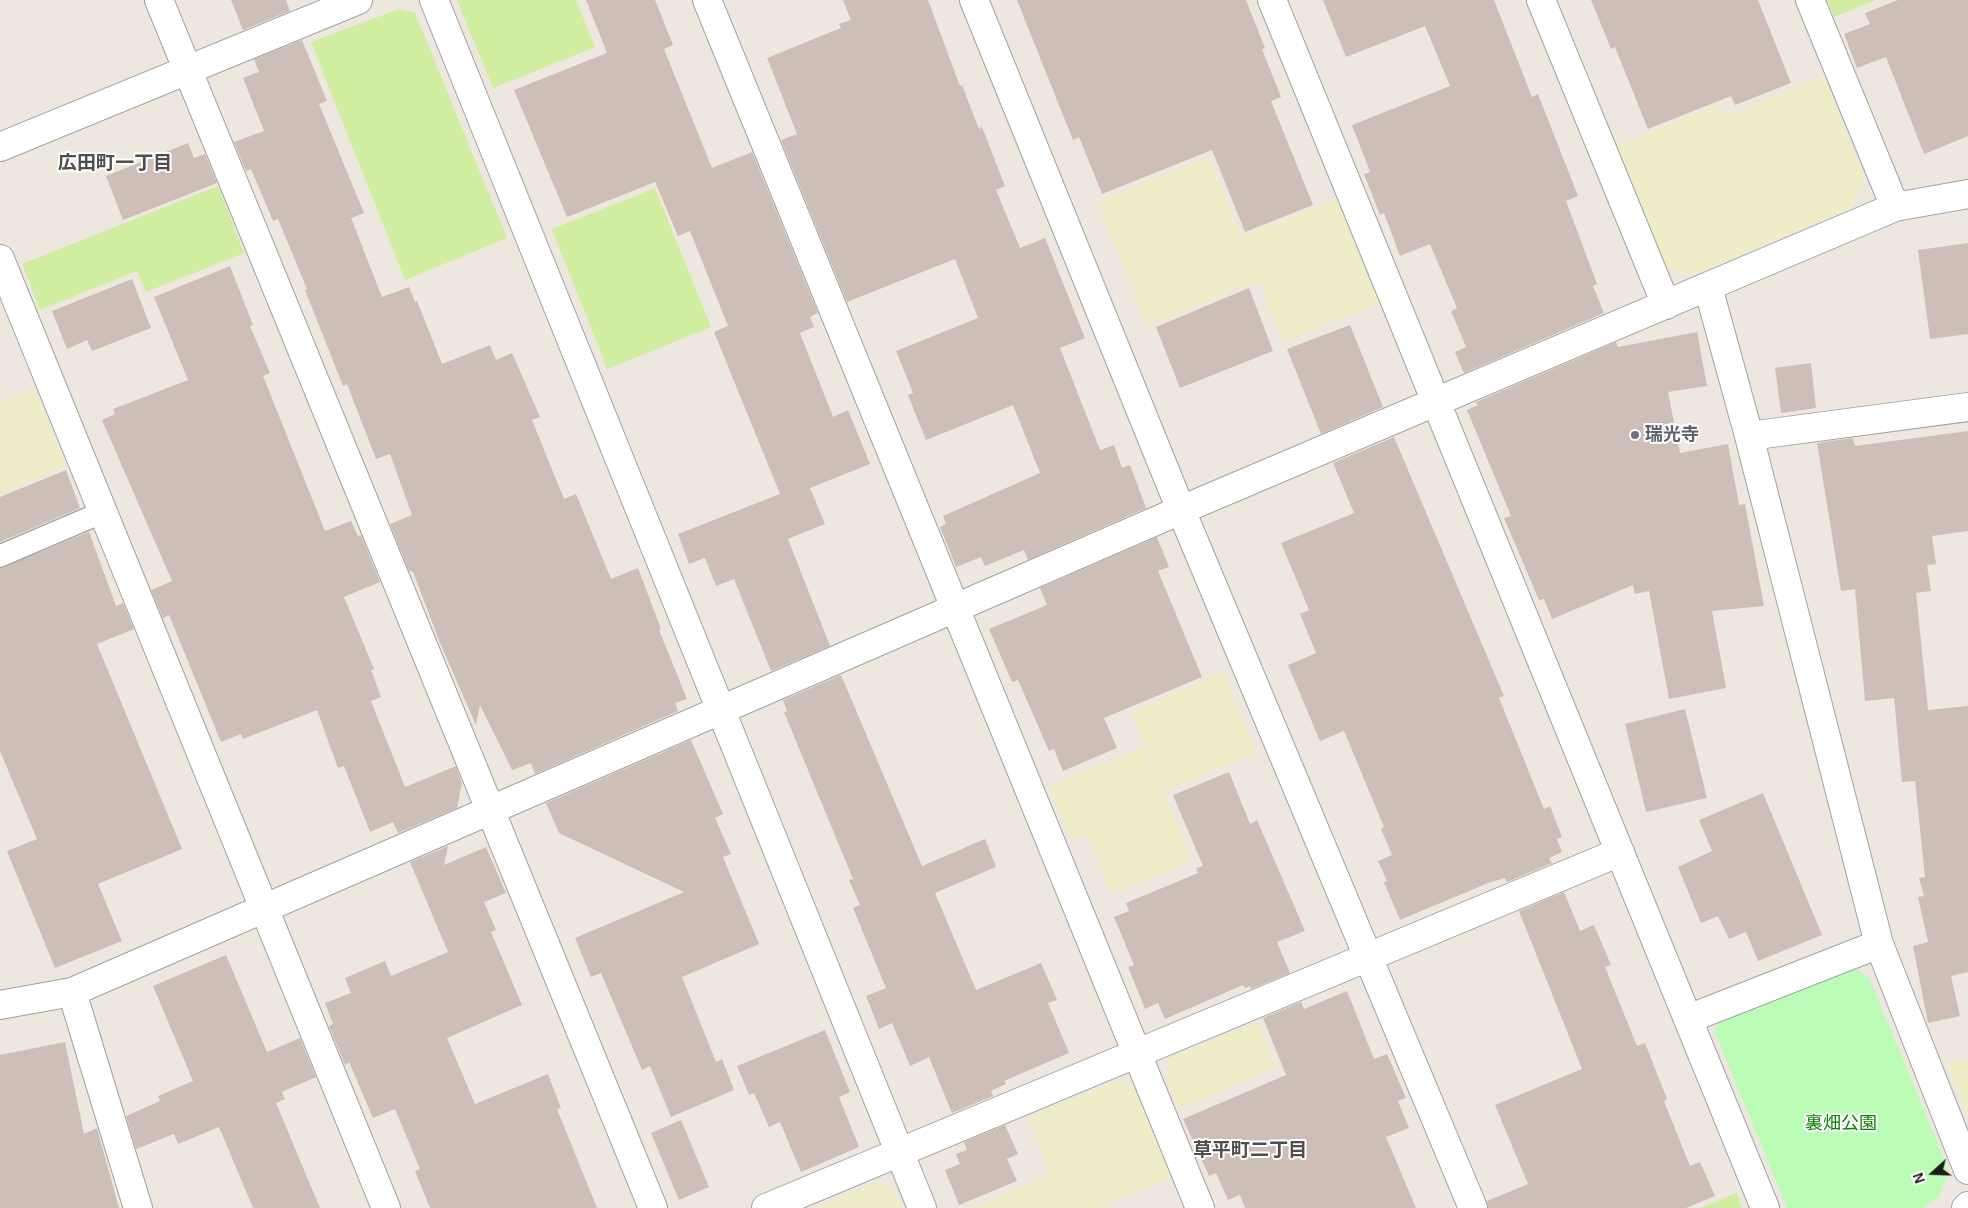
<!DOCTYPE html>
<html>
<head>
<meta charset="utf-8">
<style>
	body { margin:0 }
	#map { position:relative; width:1968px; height:1208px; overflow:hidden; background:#eee7df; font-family:Arial,sans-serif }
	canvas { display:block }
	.north { position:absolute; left:1908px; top:1148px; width:50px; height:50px; -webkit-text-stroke:4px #fff; paint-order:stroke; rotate:250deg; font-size:14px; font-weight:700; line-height:20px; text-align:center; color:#1b1b1b }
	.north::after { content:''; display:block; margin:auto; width:18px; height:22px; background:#1b1b1b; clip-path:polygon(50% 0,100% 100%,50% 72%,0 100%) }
</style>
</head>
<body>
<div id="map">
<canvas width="1968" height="1208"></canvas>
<div class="north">N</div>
</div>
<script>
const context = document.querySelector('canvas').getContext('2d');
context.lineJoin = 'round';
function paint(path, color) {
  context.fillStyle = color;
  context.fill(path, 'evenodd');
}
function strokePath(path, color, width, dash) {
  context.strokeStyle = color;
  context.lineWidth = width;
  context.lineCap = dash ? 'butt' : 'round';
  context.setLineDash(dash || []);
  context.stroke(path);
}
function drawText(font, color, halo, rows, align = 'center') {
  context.font = font + ' Arial,"Noto Sans JP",sans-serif';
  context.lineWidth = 4;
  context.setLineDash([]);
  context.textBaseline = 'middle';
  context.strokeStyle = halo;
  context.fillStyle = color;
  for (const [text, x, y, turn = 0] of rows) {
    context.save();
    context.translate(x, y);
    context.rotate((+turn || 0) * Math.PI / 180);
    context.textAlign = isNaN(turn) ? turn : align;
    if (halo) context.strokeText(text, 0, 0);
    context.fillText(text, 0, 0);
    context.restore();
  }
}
paint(new Path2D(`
	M 1824,77 L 1865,180 L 1849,209 L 1690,276 L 1665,265 L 1617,146 L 1720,104 L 1725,116 Z
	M 1209,157 L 1241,237 L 1342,196 L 1384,301 L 1283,342 L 1259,281 L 1147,325 L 1098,202 Z
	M 35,389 L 66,466 L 0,493 L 0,402 Z
	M 1223,673 L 1256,753 L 1164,791 L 1131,712 Z
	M 1144,747 L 1192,861 L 1112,894 L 1087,834 L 1071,840 L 1049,786 Z
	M 1258,1022 L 1277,1067 L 1179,1109 L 1166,1077 L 1168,1059 Z
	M 1968,1058 L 1968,1116 L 1946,1064 Z
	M 1119,1080 L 1135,1087 L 1172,1177 L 1096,1208 L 971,1208 L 1051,1175 L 1028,1117 Z
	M 880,1181 L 892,1187 L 901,1208 L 814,1208 Z`), '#efecc8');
paint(new Path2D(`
	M 457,0 L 576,0 L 595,47 L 493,88 Z
	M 1827,0 L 1876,0 L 1834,17 Z
	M 399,9 L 415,13 L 507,238 L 405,280 L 311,42 Z
	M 218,186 L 244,253 L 146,292 L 137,271 L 40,310 L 22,264 Z
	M 655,188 L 711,327 L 607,369 L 552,229 Z
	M 1736,1193 L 1742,1208 L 1700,1208 Z`), '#d0eda0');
paint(new Path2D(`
	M 1854,968 L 1869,978 L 1949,1170 L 1939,1197 L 1923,1208 L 1787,1208 L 1714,1030 L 1720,1021 Z`), '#bbfdb7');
paint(new Path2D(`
	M 231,0 L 286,0 L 290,11 L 243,30 Z
	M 586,0 L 655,0 L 673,45 L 664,49 L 712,168 L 752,152 L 818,313 L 810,317 L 814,327 L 800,333 L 833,417 L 848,410 L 870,464 L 810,488 L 825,524 L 788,539 L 830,646 L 771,671 L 734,579 L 716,586 L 705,558 L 689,564 L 678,534 L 780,494 L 714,332 L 728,326 L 690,231 L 678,236 L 655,182 L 567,217 L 514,90 L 607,53 Z
	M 843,0 L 928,0 L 960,86 L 962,85 L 979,129 L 982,127 L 1005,186 L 996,190 L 1020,248 L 1045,238 L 1085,338 L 1060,348 L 1100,450 L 1114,445 L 1122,468 L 1130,465 L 1146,508 L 1028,560 L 1024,550 L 985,566 L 981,557 L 956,567 L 940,527 L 946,524 L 943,516 L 1040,473 L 1013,405 L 926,440 L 908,395 L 913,393 L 896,351 L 978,318 L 955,259 L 847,302 L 781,140 L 797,134 L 767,58 L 841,28 L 839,24 L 851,20 Z
	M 1017,0 L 1246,0 L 1265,48 L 1262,49 L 1281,97 L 1271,101 L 1313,205 L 1245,232 L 1212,150 L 1102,194 L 1079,137 L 1073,140 Z
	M 1323,0 L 1494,0 L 1532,97 L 1538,94 L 1578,196 L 1566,201 L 1597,284 L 1593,286 L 1604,313 L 1464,373 L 1455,352 L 1466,347 L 1451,311 L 1457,308 L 1430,244 L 1400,256 L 1384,213 L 1380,215 L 1364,174 L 1370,172 L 1352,125 L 1450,86 L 1425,26 L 1346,57 Z
	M 1591,0 L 1758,0 L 1791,83 L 1735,105 L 1731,96 L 1648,129 L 1615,47 L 1611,49 Z
	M 1898,0 L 1968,0 L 1968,136 L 1924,154 L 1886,57 L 1857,68 L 1844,34 L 1870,24 L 1865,13 Z
	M 302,40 L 327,101 L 319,104 L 364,213 L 351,218 L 382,297 L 409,287 L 415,302 L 417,301 L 442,364 L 490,345 L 496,360 L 512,353 L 540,417 L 532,420 L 564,499 L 576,494 L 611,579 L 638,568 L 661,629 L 659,630 L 687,699 L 675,703 L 678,711 L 535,774 L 531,763 L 512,770 L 480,705 L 476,725 L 440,643 L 413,572 L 409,571 L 390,524 L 412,515 L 390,454 L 376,459 L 347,384 L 343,386 L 305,290 L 307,289 L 278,219 L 273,221 L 251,169 L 246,171 L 234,142 L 264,131 L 243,78 L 259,72 L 254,59 Z
	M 188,143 L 194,158 L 205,154 L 217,183 L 123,220 L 106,176 Z
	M 1968,243 L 1968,334 L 1930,339 L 1918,250 Z
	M 230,266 L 253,325 L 250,326 L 270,373 L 263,376 L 325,531 L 351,521 L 358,536 L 361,535 L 380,582 L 344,597 L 374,669 L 371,670 L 381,697 L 371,701 L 405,787 L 456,766 L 462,783 L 457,808 L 398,833 L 393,822 L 370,832 L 344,766 L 338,768 L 317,710 L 243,739 L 241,734 L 221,742 L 169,615 L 163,618 L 151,590 L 172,581 L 102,420 L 115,414 L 113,409 L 188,380 L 154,297 Z
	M 132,279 L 151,328 L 92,351 L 87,340 L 67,349 L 52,311 Z
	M 1249,288 L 1273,351 L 1180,388 L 1156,327 Z
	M 1350,325 L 1383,407 L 1321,434 L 1287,349 Z
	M 1697,332 L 1707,386 L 1668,392 L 1680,453 L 1728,444 L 1739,505 L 1745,504 L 1764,606 L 1712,611 L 1726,688 L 1669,699 L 1649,591 L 1635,594 L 1633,585 L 1552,619 L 1544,599 L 1539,600 L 1504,518 L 1511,516 L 1467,410 L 1478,405 L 1476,402 L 1616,342 L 1618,347 Z
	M 1811,363 L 1816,408 L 1781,413 L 1775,368 Z
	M 1968,431 L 1968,531 L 1932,536 L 1936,564 L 1927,565 L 1931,591 L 1916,593 L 1928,710 L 1968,706 L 1968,972 L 1951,976 L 1960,1016 L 1928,1023 L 1913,946 L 1928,942 L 1918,897 L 1924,896 L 1919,878 L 1925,877 L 1915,781 L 1902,782 L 1894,698 L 1865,701 L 1855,589 L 1841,591 L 1817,443 L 1853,438 L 1855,446 Z
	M 1394,437 L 1504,696 L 1499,698 L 1544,809 L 1550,806 L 1562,837 L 1557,839 L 1562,852 L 1549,858 L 1552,863 L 1507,882 L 1505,878 L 1488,883 L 1400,920 L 1384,882 L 1387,881 L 1378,861 L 1392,855 L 1381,829 L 1384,827 L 1344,731 L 1320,741 L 1288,665 L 1316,653 L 1300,614 L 1309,610 L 1281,543 L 1354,513 L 1333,463 Z
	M 66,470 L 80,508 L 0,542 L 0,497 Z
	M 89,532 L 116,606 L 123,603 L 134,629 L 97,644 L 182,849 L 98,884 L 122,941 L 55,968 L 7,851 L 37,839 L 0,751 L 0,568 Z
	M 1157,537 L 1169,567 L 1158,571 L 1202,677 L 1104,718 L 1117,748 L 1063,771 L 1054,749 L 1049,751 L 1018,680 L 1012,682 L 989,629 L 1047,605 L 1040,588 Z
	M 841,675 L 922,866 L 985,839 L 996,867 L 935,893 L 976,990 L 1041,963 L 1057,1000 L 1048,1003 L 1069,1053 L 1004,1081 L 1006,1084 L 991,1091 L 993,1096 L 952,1113 L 929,1057 L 910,1066 L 892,1023 L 879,1029 L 866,996 L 886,988 L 853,908 L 860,905 L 849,880 L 853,879 L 784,712 L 787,711 L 783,700 Z
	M 1685,709 L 1707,798 L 1646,812 L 1625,724 Z
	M 691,740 L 723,814 L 715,818 L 731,854 L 723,857 L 759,944 L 682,977 L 716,1062 L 722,1059 L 734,1090 L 671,1117 L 650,1066 L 642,1070 L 601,973 L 591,977 L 575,938 L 684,892 L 559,833 L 546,803 Z
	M 1229,772 L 1250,824 L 1257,820 L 1305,931 L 1277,942 L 1290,973 L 1251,989 L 1250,986 L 1245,988 L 1243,985 L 1165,1019 L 1158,1003 L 1145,1009 L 1128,967 L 1134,965 L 1114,917 L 1129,911 L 1126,903 L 1198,873 L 1196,868 L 1203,866 L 1173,795 Z
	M 1763,793 L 1822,935 L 1758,961 L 1746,932 L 1729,939 L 1718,916 L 1701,923 L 1678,867 L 1712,851 L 1699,820 Z
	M 448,846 L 444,865 L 486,847 L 506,893 L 484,902 L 496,930 L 491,932 L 522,1005 L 447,1038 L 475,1104 L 548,1074 L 561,1108 L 557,1109 L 597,1208 L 430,1208 L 415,1171 L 420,1169 L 395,1109 L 373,1118 L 349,1062 L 345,1065 L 329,1026 L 333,1024 L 325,1003 L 351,993 L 345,978 L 385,961 L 391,976 L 448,952 L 410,862 Z
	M 1564,892 L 1580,931 L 1594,925 L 1611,965 L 1605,967 L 1637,1046 L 1645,1043 L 1667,1099 L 1664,1101 L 1690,1166 L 1700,1162 L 1715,1196 L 1686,1208 L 1488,1208 L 1487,1201 L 1528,1184 L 1495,1105 L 1582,1069 L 1519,911 Z
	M 226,955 L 267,1052 L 300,1038 L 316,1077 L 282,1092 L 285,1099 L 276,1103 L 320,1208 L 253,1208 L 219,1127 L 178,1144 L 174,1134 L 136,1149 L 126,1116 L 160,1101 L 158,1096 L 193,1081 L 153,986 Z
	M 1347,991 L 1374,1059 L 1387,1054 L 1406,1098 L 1398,1101 L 1409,1128 L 1386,1137 L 1416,1208 L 1245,1208 L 1240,1195 L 1228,1200 L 1216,1173 L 1209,1176 L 1183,1119 L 1286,1075 L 1263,1018 L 1301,1002 L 1304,1009 Z
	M 825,1030 L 850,1092 L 839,1097 L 859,1147 L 801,1172 L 780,1122 L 769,1127 L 754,1093 L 749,1095 L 737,1066 Z
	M 65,1042 L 84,1134 L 97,1128 L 119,1208 L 0,1208 L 0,1055 Z
	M 681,1120 L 709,1187 L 679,1200 L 651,1133 Z
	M 1005,1125 L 1018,1154 L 1007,1159 L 1017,1181 L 959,1205 L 945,1170 L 960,1164 L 956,1154 L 967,1150 L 964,1142 Z`), '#cdbfb8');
const lane = new Path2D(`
	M 0,556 L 103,512`);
const street = new Path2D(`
	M 159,0 L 653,1208
	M 434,0 L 922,1208
	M 707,0 L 1200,1208
	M 974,0 L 1181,510 L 1473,1208
	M 1272,0 L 1765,1208
	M 1541,0 L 1666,305
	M 1810,0 L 1895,207
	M 0,147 L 358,0
	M 0,259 L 386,1208
	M 1708,287 L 1749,436 L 1879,944 L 1968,1170
	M 1749,436 L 1968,407
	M 72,992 L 138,1208
	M 0,1005 L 72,992 L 1181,510 L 1895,207 L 1968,194
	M 1688,1019 L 1879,944
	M 766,1208 L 1620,852
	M 1966,1208 L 1968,1206`);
strokePath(lane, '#a2a2a2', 24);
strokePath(street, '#a2a2a2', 30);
strokePath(lane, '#fff', 21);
strokePath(street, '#fff', 28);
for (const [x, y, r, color] of [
	[1635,435,5,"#6b7280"]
]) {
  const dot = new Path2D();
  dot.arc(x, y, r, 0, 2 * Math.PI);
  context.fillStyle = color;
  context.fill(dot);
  strokePath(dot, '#fff', 2);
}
drawText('bold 18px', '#5b616d', '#fff', [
	["瑞光寺",1645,435]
], 'left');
drawText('18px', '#0a7e03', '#fff', [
	["裏畑公園",1841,1124]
]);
drawText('bold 19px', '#4e4e4e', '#fff', [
	["広田町一丁目",115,164],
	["草平町二丁目",1250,1151]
]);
</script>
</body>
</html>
